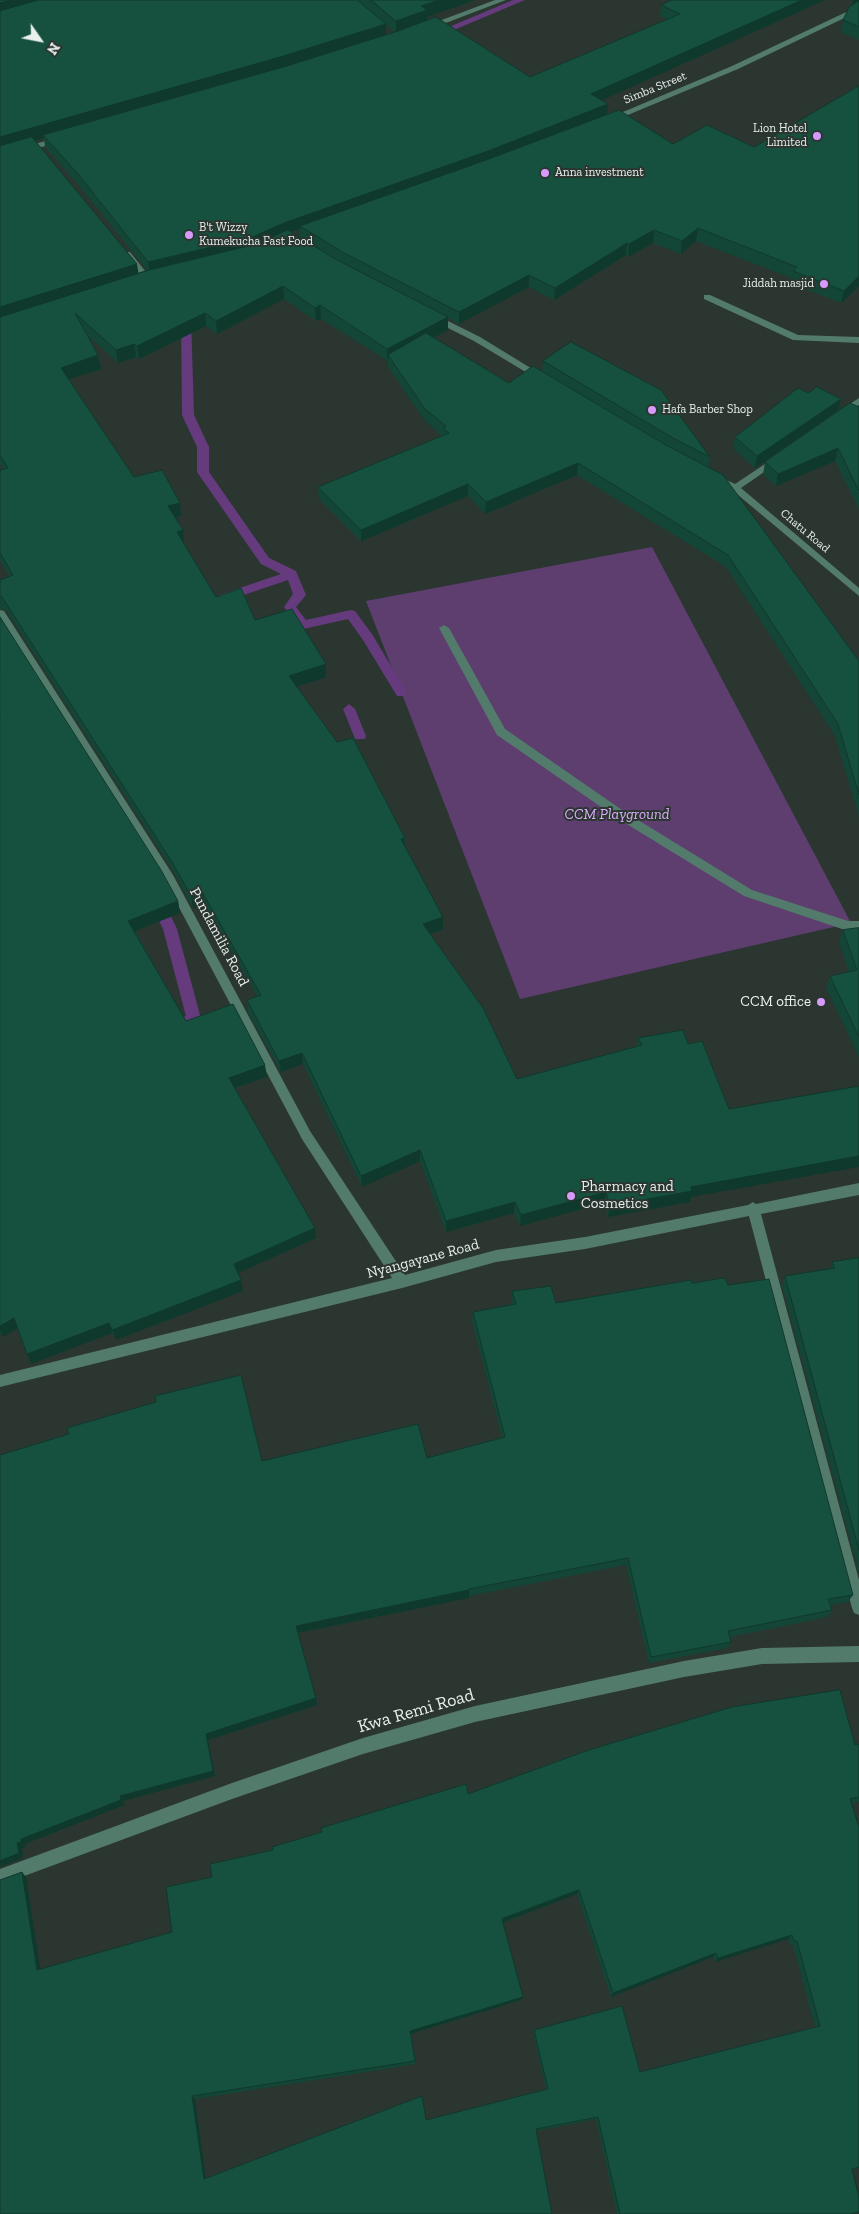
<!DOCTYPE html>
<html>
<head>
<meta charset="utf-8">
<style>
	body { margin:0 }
	#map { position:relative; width:859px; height:2214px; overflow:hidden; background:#2b3631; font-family:"Zilla Slab",serif }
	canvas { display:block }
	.north { position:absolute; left:15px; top:15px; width:50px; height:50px; -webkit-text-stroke:4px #2b3631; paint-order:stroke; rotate:123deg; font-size:14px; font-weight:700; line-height:20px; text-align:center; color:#e8efec }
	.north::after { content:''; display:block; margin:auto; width:18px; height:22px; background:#e8efec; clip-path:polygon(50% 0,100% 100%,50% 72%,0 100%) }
</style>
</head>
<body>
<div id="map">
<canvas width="859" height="2214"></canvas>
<div class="north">N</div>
</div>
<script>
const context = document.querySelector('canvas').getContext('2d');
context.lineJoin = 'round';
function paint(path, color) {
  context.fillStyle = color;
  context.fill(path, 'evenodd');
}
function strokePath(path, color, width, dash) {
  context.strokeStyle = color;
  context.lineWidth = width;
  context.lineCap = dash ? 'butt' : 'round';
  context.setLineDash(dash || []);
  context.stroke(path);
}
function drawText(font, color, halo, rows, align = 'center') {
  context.font = font + ' "Zilla Slab",serif';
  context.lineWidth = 4;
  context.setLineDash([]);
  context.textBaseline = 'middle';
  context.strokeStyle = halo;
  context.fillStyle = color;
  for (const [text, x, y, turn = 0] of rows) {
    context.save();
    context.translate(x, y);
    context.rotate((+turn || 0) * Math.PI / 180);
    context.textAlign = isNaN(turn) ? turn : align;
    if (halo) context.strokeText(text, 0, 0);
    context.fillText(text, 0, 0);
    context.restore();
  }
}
paint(new Path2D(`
	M 652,547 L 851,923 L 520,999 L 366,601 Z`), '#5d3e6f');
paint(new Path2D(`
	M 513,0 L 525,0 L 437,37 L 430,35 Z
	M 186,314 L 191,317 L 194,415 L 209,447 L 209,472 L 269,558 L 296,571 L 306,595 L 296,607 L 306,620 L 351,610 L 355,611 L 372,634 L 407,693 L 405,696 L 397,696 L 363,640 L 348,619 L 303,629 L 299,628 L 284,607 L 293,594 L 288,580 L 223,602 L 217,598 L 219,595 L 281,574 L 261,564 L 197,472 L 197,447 L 182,415 L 181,317 Z
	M 349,704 L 355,709 L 366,736 L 365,739 L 355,739 L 354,736 L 343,709 Z
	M 157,897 L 162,898 L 177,929 L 201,1019 L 199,1023 L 176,1032 L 171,1030 L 169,1026 L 171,1022 L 186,1016 L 163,929 L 150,902 L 152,898 Z`), '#653b7e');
paint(new Path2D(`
	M 704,295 L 710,295 L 798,335 L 859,337 L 859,343 L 793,340 L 704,299 Z
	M 444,625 L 449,628 L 505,729 L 625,812 L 752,890 L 848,921 L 859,921 L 859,929 L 848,931 L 744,896 L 617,818 L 497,735 L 439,628 Z`), '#537b6c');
paint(new Path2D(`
	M 495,0 L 506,0 L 430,29 L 423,27 Z
	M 859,6 L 859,11 L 738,69 L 611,122 L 604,120 L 732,66 Z
	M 61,137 L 64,137 L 64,141 L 0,158 L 0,153 Z
	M 124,252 L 130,252 L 150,277 L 150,281 L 144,281 L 124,256 Z
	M 430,315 L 436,315 L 480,337 L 547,378 L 542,381 L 539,380 L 474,341 L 430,319 Z
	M 859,398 L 859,405 L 844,416 L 838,416 L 838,412 Z
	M 777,456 L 780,457 L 780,461 L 741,488 L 859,588 L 859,596 L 732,490 L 713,479 L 718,476 L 735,484 Z
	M 0,610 L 4,611 L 173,875 L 310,1131 L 405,1275 L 496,1250 L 585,1237 L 748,1205 L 753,1202 L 756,1204 L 859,1183 L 859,1195 L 761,1214 L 859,1580 L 859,1615 L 854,1613 L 852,1608 L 749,1216 L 585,1249 L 496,1262 L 402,1288 L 0,1387 L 0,1375 L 392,1278 L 302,1139 L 165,881 L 0,621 Z
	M 859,1646 L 859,1662 L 762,1664 L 684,1677 L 475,1722 L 363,1754 L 232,1799 L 0,1885 L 0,1869 L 232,1783 L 363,1738 L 475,1706 L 684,1661 L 762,1648 Z`), '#537b6c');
paint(new Path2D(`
	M 0,0 L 475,0 L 427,17 L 427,21 L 530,77 L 667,19 L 660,16 L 661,5 L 825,0 L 602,100 L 607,114 L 673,144 L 754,147 L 859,86 L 859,286 L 841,303 L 790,283 L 791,278 L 696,241 L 681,254 L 653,243 L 628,257 L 626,255 L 554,300 L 529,287 L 459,324 L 448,318 L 448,330 L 433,338 L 509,383 L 542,372 L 543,361 L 710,457 L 708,467 L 859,661 L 859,817 L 835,736 L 726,567 L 577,475 L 485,514 L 468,496 L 361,541 L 319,499 L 318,487 L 442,436 L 425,421 L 388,367 L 388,361 L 321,319 L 316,321 L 284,299 L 217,334 L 206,326 L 139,359 L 136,357 L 118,363 L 87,335 L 98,355 L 101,369 L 69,379 L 134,477 L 181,516 L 175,518 L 183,530 L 184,543 L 183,543 L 216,597 L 326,664 L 326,677 L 296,687 L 405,838 L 405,846 L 443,929 L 430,934 L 517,1079 L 637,1046 L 638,1038 L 683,1030 L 691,1197 L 690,1202 L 608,1217 L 604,1203 L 520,1226 L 514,1213 L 446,1232 L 420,1161 L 362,1187 L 303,1064 L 281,1072 L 248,1012 L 247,1000 L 257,996 L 204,904 L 193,908 L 175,874 L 6,610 L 0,609 L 0,580 L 9,576 L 0,560 L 0,470 L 4,469 L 0,464 ZM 386,25 L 395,33 L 386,35 ZM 44,138 L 45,147 L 79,186 L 147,270 L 138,273 L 35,141 ZM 300,229 L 300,238 L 291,232 Z
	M 853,0 L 859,0 L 859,40 L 841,32 L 843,20 L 852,5 Z
	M 808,393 L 838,410 L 755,468 L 733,448 L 735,437 Z
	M 859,407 L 859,509 L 835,461 L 776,486 L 763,475 L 765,462 Z
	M 0,617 L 178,901 L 180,913 L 135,931 L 186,1021 L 267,1077 L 235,1088 L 316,1238 L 238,1273 L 243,1291 L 116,1340 L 112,1333 L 31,1364 L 18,1328 L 3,1337 L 0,1332 Z
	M 859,928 L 859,1057 L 826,988 L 830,976 L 849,972 L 839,942 L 843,930 Z
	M 859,1258 L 859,1573 L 782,1285 L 785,1276 L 830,1269 L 832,1262 Z
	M 692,1283 L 728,1285 L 853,1595 L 848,1602 L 830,1605 L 832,1610 L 828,1617 L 730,1637 L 731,1642 L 728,1648 L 649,1663 L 626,1565 L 469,1596 L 469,1598 L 298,1633 L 317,1705 L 208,1740 L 215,1776 L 123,1801 L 124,1805 L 25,1844 L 26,1847 L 22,1848 L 23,1858 L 0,1867 L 0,1455 L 262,1461 L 427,1458 L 502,1437 L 472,1321 L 473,1312 L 513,1304 L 511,1300 L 512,1291 L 556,1303 Z
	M 859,1744 L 859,1802 L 852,1803 L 859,1827 L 859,2168 L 852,2169 L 849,2214 L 617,2214 L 596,2119 L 537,2131 L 0,2214 L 26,1877 L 40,1969 L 172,1932 L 212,1877 L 273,1850 L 468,1794 ZM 577,1894 L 611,1997 L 713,1957 L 715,1962 L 788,1939 L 790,1945 L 793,1945 L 815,2027 L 640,2072 L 534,2030 L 533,2033 L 546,2089 L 206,2178 L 195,2099 L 416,2064 L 411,2034 L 521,2000 L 523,1997 L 503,1923 Z`), '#134636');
paint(new Path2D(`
	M 12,0 L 61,0 L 0,16 L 0,3 Z
	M 439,0 L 475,0 L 427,17 L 427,23 L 396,34 L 396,21 L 421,6 Z
	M 802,0 L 825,0 L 591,105 L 591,94 Z
	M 853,0 L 859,0 L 859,4 L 852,7 Z
	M 386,24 L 386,37 L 280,70 L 43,135 L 44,138 L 0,151 L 0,137 Z
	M 608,104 L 607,116 L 303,228 L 300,226 L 300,229 L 285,234 L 251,249 L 150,274 L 148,262 L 284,223 Z
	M 698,228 L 696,241 L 681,254 L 682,241 Z
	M 654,230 L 653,243 L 628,257 L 629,244 Z
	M 627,243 L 626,255 L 554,300 L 555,288 Z
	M 137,264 L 139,277 L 0,321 L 0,307 Z
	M 529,275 L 529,287 L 459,324 L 459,312 Z
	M 859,276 L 859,286 L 841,303 L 844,291 Z
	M 283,286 L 284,299 L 217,334 L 216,321 Z
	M 320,305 L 321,319 L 316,321 L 315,308 Z
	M 205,313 L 206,326 L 139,359 L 137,346 Z
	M 448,317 L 448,330 L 391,360 L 388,355 L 387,362 L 387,349 Z
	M 134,344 L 136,357 L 118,363 L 116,350 Z
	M 98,355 L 101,369 L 64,381 L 61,368 Z
	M 841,399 L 838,410 L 755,468 L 757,456 Z
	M 838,448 L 835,461 L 776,486 L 778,474 Z
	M 578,463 L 577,475 L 485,514 L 486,502 Z
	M 468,484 L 468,496 L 361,541 L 361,530 Z
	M 180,503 L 181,516 L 170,519 L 168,506 Z
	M 183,530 L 184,543 L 178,545 L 177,532 Z
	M 326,664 L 326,677 L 290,689 L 289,676 Z
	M 405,838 L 405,851 L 401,839 Z
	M 202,892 L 204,904 L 193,908 L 191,896 Z
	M 178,901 L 180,913 L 131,933 L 128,921 Z
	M 443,917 L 443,929 L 423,936 L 423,924 Z
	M 302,1053 L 303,1064 L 281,1072 L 279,1061 Z
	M 265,1065 L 267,1077 L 231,1089 L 229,1078 Z
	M 420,1150 L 420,1161 L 362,1187 L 361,1176 Z
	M 859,1156 L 859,1167 L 691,1197 L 690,1202 L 608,1217 L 610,1206 L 691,1187 Z
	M 606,1192 L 604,1203 L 520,1226 L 521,1215 Z
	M 515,1202 L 514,1213 L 446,1232 L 446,1221 Z
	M 315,1228 L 316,1238 L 236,1274 L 234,1264 Z
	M 241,1280 L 243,1291 L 116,1340 L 112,1330 Z
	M 14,1318 L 18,1328 L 3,1337 L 0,1330 L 0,1326 Z
	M 109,1323 L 112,1333 L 31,1364 L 27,1354 Z
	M 469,1590 L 469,1598 L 297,1633 L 296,1626 Z
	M 316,1698 L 317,1705 L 208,1740 L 215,1776 L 123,1801 L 124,1805 L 25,1844 L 26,1847 L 22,1848 L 23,1858 L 0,1867 L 0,1861 L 17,1843 L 21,1839 L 120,1796 L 206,1734 Z
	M 22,1872 L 26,1877 L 41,1974 L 37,1970 Z
	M 579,1890 L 577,1894 L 501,1923 L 502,1919 Z
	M 792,1935 L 788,1939 L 715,1962 L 718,1958 Z
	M 716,1953 L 713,1957 L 611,1997 L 613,1993 Z
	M 523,1997 L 521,2000 L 410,2034 L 410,2031 Z
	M 192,2096 L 195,2099 L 206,2181 L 204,2179 Z`), '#0f392c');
const building = new Path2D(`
	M 0,0 L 12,0 L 0,3 Z
	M 39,0 L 357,0 L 386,24 L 280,57 L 0,137 L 0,11 Z
	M 371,0 L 439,0 L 421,6 L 427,10 L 396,21 Z
	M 672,0 L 802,0 L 591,94 L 608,104 L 488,151 L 284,223 L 250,238 L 148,262 L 78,174 L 43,135 L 287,66 L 398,31 L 436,17 L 530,77 L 680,14 L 661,5 Z
	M 859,1 L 859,27 L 843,20 L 849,7 Z
	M 859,86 L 859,276 L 844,291 L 793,271 L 797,267 L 698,228 L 682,241 L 654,230 L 629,244 L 627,243 L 555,288 L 529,275 L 459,312 L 344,253 L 300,226 L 489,159 L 619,110 L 673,144 L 707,125 L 754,147 Z
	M 32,137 L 137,264 L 0,307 L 0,146 Z
	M 288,230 L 337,260 L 448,317 L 387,349 L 320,305 L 315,308 L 283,286 L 216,321 L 205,313 L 137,346 L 134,344 L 116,350 L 75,313 L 98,355 L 61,368 L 134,477 L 162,470 L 180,503 L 168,506 L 183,530 L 177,532 L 216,597 L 241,588 L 255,620 L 292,609 L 326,664 L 289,676 L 337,742 L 353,738 L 405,838 L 401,839 L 443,917 L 423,924 L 483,1008 L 517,1079 L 642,1045 L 638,1038 L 683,1030 L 688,1044 L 702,1041 L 729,1109 L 859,1086 L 859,1156 L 691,1187 L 692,1191 L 610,1206 L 606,1192 L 521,1215 L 515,1202 L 446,1221 L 420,1150 L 361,1176 L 302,1053 L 279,1061 L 247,1000 L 261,995 L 202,892 L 191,896 L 172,862 L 2,597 L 0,596 L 0,580 L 13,575 L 0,553 L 0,470 L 8,468 L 0,455 L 0,317 L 149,270 L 257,244 Z
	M 426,333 L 509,383 L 533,366 L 666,445 L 723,475 L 859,661 L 859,795 L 838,724 L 728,555 L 578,463 L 486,502 L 468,484 L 361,530 L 318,487 L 449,433 L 443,428 L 446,426 L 425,409 L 388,355 Z
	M 571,342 L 661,390 L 710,457 L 673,438 L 543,361 Z
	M 817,387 L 841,399 L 757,456 L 735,437 L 798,388 L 808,393 Z
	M 850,403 L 859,407 L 859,491 L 838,448 L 778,474 L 765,462 Z
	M 0,617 L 161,870 L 178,901 L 128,921 L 186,1021 L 233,1004 L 265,1065 L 229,1078 L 315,1228 L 234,1264 L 241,1280 L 112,1330 L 109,1323 L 27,1354 L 14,1318 L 0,1326 Z
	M 859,928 L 859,1037 L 830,976 L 857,970 L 843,930 Z
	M 859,1258 L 859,1550 L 785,1276 L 835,1268 L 832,1262 Z
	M 725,1278 L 728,1285 L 769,1279 L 853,1595 L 828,1599 L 832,1610 L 728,1631 L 731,1642 L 651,1657 L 628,1558 L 469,1589 L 469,1590 L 296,1626 L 316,1698 L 206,1734 L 213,1771 L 120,1796 L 121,1800 L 21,1839 L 21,1842 L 17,1843 L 19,1853 L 0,1861 L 0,1455 L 69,1434 L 67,1428 L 156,1402 L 155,1396 L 241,1375 L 262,1461 L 418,1424 L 427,1458 L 505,1437 L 473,1312 L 516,1304 L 512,1291 L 551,1286 L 556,1303 L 691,1280 L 692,1283 Z
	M 840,1690 L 855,1745 L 859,1744 L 859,1797 L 850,1799 L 859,1827 L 859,2167 L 852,2169 L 859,2197 L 859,2212 L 849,2214 L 620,2214 L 598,2117 L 536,2129 L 552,2214 L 0,2214 L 0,1880 L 22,1872 L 37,1970 L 172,1932 L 166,1887 L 212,1877 L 210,1864 L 273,1850 L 272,1847 L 322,1832 L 321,1828 L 466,1784 L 468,1794 L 589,1750 L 732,1707 ZM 579,1890 L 613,1993 L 716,1953 L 718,1958 L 792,1935 L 794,1941 L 797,1941 L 820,2026 L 640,2072 L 622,2006 L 534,2030 L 548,2089 L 426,2120 L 422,2096 L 204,2179 L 192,2096 L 415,2061 L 410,2031 L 523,1997 L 502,1919 Z`);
paint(building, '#16513f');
strokePath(building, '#0f392c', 1);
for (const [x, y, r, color] of [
	[817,136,5,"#d69bfa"],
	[545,173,5,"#d69bfa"],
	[189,235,5,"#d69bfa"],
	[824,284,5,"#d69bfa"],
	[652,410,5,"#d69bfa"],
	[821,1002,5,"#d69bfa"],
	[571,1196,5,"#d69bfa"]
]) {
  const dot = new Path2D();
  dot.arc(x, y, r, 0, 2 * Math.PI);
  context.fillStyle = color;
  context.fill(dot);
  strokePath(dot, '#2b3631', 2);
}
drawText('12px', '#e8efec', '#2b3631', [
	["Simba Street",655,88,-22],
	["Chatu Road",805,531,40]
]);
drawText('12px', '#e8efec', '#2b3631', [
	["Lion Hotel",807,129,"right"],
	["Limited",807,143,"right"],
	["Anna investment",555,173],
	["B't Wizzy",199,228],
	["Kumekucha Fast Food",199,242],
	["Jiddah masjid",814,284,"right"],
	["Hafa Barber Shop",662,410]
], 'left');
drawText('italic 15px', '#dcaefa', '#2b3631', [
	["CCM Playground",617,815]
]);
drawText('15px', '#e8efec', '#2b3631', [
	["Pundamilia Road",219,937,62],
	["Nyangayane Road",423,1259,-15]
]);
drawText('15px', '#e8efec', '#2b3631', [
	["CCM office",811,1002],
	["Pharmacy and",581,1187,"left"],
	["Cosmetics",581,1204,"left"]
], 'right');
drawText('18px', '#e8efec', '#2b3631', [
	["Kwa Remi Road",416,1711,-16]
]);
</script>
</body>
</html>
